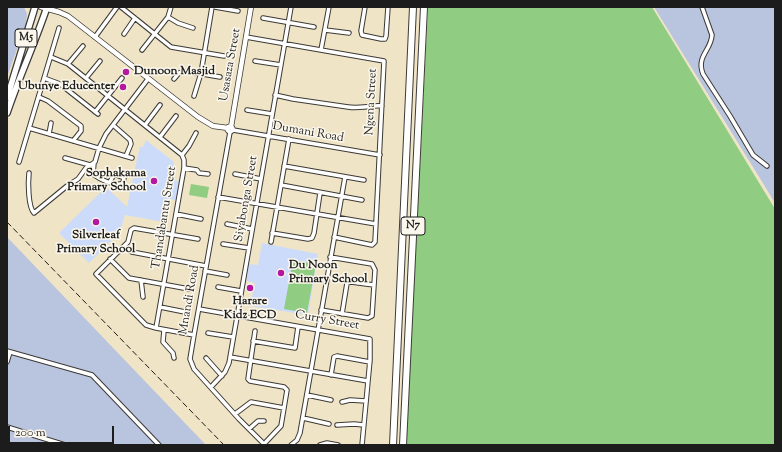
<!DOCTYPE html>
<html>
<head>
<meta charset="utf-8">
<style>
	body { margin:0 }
	#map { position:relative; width:782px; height:452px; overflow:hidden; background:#f0e4c6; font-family:"Sorts Mill Goudy",serif }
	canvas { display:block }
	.frame { position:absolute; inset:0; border:8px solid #1c1c1c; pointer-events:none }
	.scale { position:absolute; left:8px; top:426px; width:106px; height:18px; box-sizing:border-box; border:2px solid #1c1c1c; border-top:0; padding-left:5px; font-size:12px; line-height:14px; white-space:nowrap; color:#1c1c1c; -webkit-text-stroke:3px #fbf7ec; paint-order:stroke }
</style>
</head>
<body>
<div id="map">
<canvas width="782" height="452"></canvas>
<div class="frame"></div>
<div class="scale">200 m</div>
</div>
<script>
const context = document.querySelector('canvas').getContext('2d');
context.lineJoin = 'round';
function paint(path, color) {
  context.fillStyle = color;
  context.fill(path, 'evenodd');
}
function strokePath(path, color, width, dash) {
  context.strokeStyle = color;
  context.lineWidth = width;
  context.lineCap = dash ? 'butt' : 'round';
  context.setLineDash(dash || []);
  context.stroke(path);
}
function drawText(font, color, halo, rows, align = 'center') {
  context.font = font + ' "Sorts Mill Goudy",serif';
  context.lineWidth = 3;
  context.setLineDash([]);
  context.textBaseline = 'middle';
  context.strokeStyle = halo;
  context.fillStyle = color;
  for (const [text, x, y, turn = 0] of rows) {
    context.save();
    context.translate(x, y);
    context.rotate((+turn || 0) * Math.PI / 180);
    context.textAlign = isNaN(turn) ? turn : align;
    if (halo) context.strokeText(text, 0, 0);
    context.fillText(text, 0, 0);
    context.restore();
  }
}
paint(new Path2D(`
	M 146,140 L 174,162 L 171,180 L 179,181 L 176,200 L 168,199 L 164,222 L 125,215 L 120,231 L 116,230 L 110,236 L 111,241 L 89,263 L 59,233 L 106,187 L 127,207 L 137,159 L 140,147 L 143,147 Z
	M 262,243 L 318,254 L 308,315 L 250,306 L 255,283 L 246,281 L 249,264 L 258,265 Z`), '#cddbfa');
paint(new Path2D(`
	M 7,7 L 24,7 L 27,14 L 26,24 L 7,77 Z
	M 654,7 L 775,7 L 775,203 L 761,180 Z
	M 7,237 L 206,445 L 7,445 Z`), '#b9c5de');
paint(new Path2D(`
	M 428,7 L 652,7 L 775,209 L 775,445 L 406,445 Z
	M 191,184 L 209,187 L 207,198 L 189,195 Z
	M 293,260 L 316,264 L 307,313 L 284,309 Z`), '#90cc81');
const minor = new Path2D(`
	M 121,7 L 171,47 L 224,56
	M 215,7 L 238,11
	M 365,7 L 361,31 L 362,35 L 381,39 L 385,39 L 386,36 L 388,7
	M 702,7 L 712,35 C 711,51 696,56 703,74 L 730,116 L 753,155 L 767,166
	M 168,17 L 178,23 L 193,28
	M 263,18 L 314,27
	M 325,30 L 349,33
	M 124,34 L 135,18
	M 95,37 L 117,7
	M 246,37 L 384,61 L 375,242 L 372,245 L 334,237
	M 142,50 L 168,17 L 171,7
	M 321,50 L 329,7
	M 51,57 L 68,64 L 182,155 L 184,160 L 184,168 L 156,328
	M 255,61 L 281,65
	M 68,64 L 83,46
	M 44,78 L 60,84 L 98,114
	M 86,78 L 100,61
	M 174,79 L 179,73 L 185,71 L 220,77
	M 275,95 L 293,99 L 348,107 C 360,109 371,105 382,106
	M 194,96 L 201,73 L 212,7
	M 39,97 L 48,101 L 81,126 L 81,131 L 73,141
	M 247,110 L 272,114
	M 95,112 L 122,78
	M 113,125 L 130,140 L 131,144 L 126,156
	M 145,125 L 160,105
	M 29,128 L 132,158
	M 233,130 L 380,155
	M 230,132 L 194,335 L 190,359 L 194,369 L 239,419 L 265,445
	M 49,134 L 51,123
	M 160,137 L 176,116
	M 182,155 L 189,146 L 196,133
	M 65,158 L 90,165
	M 19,162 L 59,28
	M 94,163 L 93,174 C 99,179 115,187 123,183 L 124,178 L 114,174 L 110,182
	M 284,166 L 364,180
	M 184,168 L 197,170 L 199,173 L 208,174
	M 29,173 C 28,182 28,207 34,213 L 67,186 L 78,179 L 86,168 L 95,162 L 99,148 L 106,134 L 148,79
	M 235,174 L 261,179
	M 281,185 L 362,200
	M 218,197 L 376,224
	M 176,214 L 201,219
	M 227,224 L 252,229
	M 272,233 L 308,239 L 312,238 L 314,233 L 320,193
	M 271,242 L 289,139
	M 223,244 L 249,248
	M 123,247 L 132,252 L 206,266
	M 110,259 L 129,278 L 189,289
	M 205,271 L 227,275
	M 96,274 L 128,242 L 131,230 L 134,228 L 198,239
	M 96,274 L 146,325 L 156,328 L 194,335
	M 141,280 L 143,297
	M 218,287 L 241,291
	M 160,307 L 185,312
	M 199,309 L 370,339 L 370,360 L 362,445
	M 321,310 L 368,318 L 372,316 L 375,270 L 372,264 L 330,257
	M 342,314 L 347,283 L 351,282 L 374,285
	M 164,330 L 163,342 L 173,353 L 174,358
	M 255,331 L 248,379 L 250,381 L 284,387 L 287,390 L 281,426 L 264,444
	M 208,333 L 233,337
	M 253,341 L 295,348 L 298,327
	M 7,351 L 92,375 L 159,445
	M 230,357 L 368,381
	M 206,358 L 222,376
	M 7,362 L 10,352
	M 331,375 L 334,357 L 337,356 L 370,362
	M 211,387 L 225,372 L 229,363 L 291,7
	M 307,395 L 331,400
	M 342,402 L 350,400 L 366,401
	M 235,414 L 251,402 L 284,408
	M 303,418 L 329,424
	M 337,425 L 354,424 L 364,425
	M 7,427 L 65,445
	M 249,429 L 258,421 L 264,421
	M 291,445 L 297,440 L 300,433 L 345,177
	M 320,445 L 327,443 L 338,445`);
const tertiary = new Path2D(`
	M 41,7 L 59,12 L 68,16 L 198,117 L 213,126 L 228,128
	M227.5 129a2.5 2.5 0 1 1 5 0a2.5 2.5 0 1 1-5 0Z
	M 231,127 L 251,7`);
const primary = new Path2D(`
	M 7,98 L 35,7
	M 7,113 C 19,77 35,43 47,7`);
const motorway = new Path2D(`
	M 393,445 L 413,7
	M 403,445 L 424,7`);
strokePath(minor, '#3c3a36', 5.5);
strokePath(tertiary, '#3c3a36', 6);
strokePath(primary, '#3c3a36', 8);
strokePath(motorway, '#3c3a36', 8);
strokePath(minor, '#fff', 3.5);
strokePath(tertiary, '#fff', 4.5);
strokePath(primary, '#fff', 5.5);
strokePath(motorway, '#fff', 6);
strokePath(new Path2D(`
	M 7,222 L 224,445`), '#1c1c1c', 1, [6, 3]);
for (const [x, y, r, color] of [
	[126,72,4,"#b5179e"],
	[123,87,4,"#b5179e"],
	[154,181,4,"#b5179e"],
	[96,222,4,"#b5179e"],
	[281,273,4,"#b5179e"],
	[250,288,4,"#b5179e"]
]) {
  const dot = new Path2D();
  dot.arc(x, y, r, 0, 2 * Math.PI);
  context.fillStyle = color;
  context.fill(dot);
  strokePath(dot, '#fbf7ec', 1.5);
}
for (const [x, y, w] of [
	[26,38,22],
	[413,226,24]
]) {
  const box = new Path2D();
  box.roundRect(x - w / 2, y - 9, w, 18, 3);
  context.fillStyle = '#fbf7ec';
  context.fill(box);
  strokePath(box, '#1c1c1c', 1);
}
drawText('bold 11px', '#1c1c1c', null, [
	["M5",26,38],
	["N7",413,226]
]);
drawText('12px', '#1c1c1c', '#fbf7ec', [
	["Usasaza Street",231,65,-80],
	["Ngena Street",372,102,-87],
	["Dumani Road",308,133,10],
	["Siyabonga Street",247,199,-80],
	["Thandabantu Street",165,218,-81],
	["Mnandi Road",190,300,-80],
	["Curry Street",327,321,10]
]);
drawText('bold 12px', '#1c1c1c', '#fbf7ec', [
	["Dunoon Masjid",134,72],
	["Ubunye Educenter",115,87,"right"],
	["Sophakama",146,174,"right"],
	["Primary School",146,188,"right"],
	["Silverleaf",96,236,"center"],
	["Primary School",96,250,"center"],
	["Du Noon",289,266],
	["Primary School",289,280],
	["Harare",250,302,"center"],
	["Kidz ECD",250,316,"center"]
], 'left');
</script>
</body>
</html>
